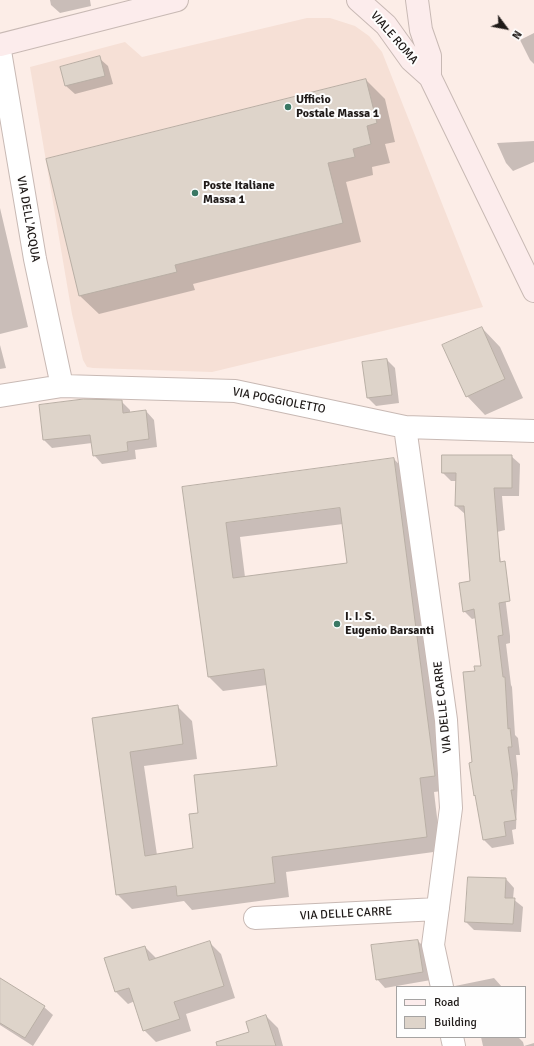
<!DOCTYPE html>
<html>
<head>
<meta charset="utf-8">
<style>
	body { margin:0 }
	#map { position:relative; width:534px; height:1046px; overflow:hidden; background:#fcede7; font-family:Signika,sans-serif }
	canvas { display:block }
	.legend { position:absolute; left:396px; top:986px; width:130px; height:52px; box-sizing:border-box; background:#fefefe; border:1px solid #a5a3a2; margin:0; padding:5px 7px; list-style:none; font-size:12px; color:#1f1a18 }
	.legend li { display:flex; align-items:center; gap:8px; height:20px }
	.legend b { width:20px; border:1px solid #a5a3a2 }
	.north { position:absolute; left:486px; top:8px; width:40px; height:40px; -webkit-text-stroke:3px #fefefe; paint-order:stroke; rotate:122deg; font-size:11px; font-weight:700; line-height:16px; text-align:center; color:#1f1a18 }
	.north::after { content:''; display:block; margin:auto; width:14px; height:18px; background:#1f1a18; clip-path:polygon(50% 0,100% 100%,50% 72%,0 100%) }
</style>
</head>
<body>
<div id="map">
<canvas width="534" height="1046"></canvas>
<ul class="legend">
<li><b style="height:5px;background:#fcecec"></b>Road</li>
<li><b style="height:11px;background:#ded4ca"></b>Building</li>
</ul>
<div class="north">N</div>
</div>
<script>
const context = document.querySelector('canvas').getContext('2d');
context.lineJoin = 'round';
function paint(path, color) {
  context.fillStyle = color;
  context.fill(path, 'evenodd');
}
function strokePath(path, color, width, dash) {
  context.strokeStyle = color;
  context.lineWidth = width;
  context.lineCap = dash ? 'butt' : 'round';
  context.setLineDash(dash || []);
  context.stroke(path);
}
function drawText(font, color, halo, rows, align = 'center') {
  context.font = font + ' Signika,sans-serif';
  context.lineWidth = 4;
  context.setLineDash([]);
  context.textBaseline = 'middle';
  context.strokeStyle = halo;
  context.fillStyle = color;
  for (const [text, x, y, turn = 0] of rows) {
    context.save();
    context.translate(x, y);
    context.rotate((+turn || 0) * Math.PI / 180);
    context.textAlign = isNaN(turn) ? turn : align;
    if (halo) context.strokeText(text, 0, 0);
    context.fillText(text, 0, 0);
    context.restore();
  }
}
paint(new Path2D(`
	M 307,18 L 330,18 L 355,26 L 369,36 L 382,52 L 483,307 L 212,372 L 93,368 L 87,367 L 83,360 L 72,314 L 30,67 L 125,42 L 142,57 Z`), '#f6e0d6');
paint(new Path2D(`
	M 50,0 L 90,0 L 91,6 L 60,13 L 51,5 Z
	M 534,33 L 534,64 L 530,60 L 520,40 Z
	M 99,58 L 108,66 L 113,84 L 75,94 L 66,86 L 62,68 Z
	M 366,80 L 385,99 L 395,142 L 385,144 L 390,163 L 372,167 L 373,175 L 346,182 L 361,242 L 193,284 L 195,290 L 99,314 L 80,296 Z
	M 534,141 L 534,162 L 513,171 L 506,163 L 497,143 Z
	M 0,208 L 28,327 L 0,334 Z
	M 482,328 L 500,347 L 523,398 L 485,415 L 467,396 Z
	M 0,345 L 6,368 L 0,369 Z
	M 387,360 L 395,368 L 399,403 L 376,406 L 368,398 Z
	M 121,401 L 130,410 L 130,413 L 146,411 L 154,420 L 157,447 L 135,450 L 136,459 L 102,464 L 94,455 L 92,443 L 52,448 L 44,440 Z
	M 511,456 L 520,464 L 519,496 L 502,496 L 505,530 L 497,532 L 510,636 L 510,643 L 506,644 L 511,685 L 512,687 L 515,735 L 518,738 L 520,755 L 516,755 L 518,774 L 516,829 L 512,830 L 514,844 L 492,848 L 484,840 L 477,797 L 475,795 L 473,763 L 476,672 L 482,667 L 476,618 L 472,619 L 464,611 L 471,582 L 465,514 L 456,506 L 457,481 L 451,481 L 443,473 Z
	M 394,459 L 408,474 L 449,790 L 434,792 L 441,851 L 286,872 L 289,897 L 192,910 L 184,901 L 132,909 L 117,894 L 93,718 L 177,706 L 192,721 L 197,759 L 144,766 L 157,855 L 194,849 L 199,814 L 278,767 L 267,685 L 223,691 L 209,677 L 184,488 ZM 343,524 L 348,564 L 245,577 L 240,537 Z
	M 506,879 L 514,888 L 513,899 L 523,907 L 521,932 L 474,930 L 466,922 Z
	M 418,941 L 426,949 L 431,980 L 385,988 L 377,979 Z
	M 209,942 L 221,954 L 235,998 L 186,1014 L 191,1031 L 156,1042 L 144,1030 L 135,1001 L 128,1004 L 116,992 L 145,947 L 157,959 Z
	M 494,978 L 502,987 L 455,987 L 455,986 Z
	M 4,982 L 44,1007 L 53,1015 L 33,1046 L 0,1025 L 0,988 Z
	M 266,1016 L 278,1028 L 283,1046 L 231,1046 L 250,1032 Z
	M 481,1037 L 518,1037 L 523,1042 L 524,1046 L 534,1043 L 534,1046 L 483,1046 Z`), '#0003');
const building = new Path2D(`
	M 100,56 L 105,76 L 65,86 L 60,67 Z
	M 366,79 L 377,123 L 367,126 L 371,144 L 353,149 L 355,157 L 328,163 L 343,223 L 175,265 L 177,272 L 79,296 L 46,159 Z
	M 482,327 L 505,379 L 466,397 L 442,345 Z
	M 387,359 L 392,395 L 367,398 L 362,362 Z
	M 84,399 L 122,400 L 123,413 L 146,410 L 149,439 L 127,442 L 128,451 L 93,456 L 90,435 L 43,440 L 39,405 Z
	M 442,455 L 512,455 L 512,488 L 494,488 L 500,562 L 505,561 L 510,601 L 499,603 L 503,635 L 498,636 L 503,677 L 505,677 L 508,729 L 510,728 L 512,747 L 508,747 L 514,790 L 511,790 L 516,820 L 504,822 L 506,836 L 483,840 L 475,795 L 474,796 L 469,763 L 472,762 L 463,672 L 475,671 L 474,666 L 481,666 L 474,609 L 463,612 L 459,583 L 470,581 L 464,506 L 455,506 L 456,473 L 442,473 Z
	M 394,458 L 435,776 L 420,778 L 427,837 L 272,857 L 275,883 L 177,896 L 176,886 L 116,895 L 92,718 L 178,705 L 183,744 L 130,752 L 145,856 L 193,848 L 189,814 L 198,813 L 194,775 L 277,766 L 264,669 L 208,677 L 182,487 ZM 340,508 L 347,563 L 233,578 L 226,523 Z
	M 468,877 L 506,878 L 505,898 L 515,898 L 513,924 L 465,922 Z
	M 418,940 L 423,972 L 376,980 L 371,945 Z
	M 210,941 L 224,986 L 174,1002 L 180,1019 L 143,1031 L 129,988 L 115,992 L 104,958 L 145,946 L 149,960 Z
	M 0,978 L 45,1006 L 25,1038 L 0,1023 Z
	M 266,1015 L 276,1046 L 217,1046 L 216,1042 L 249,1032 L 246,1022 Z`);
paint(building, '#ded4ca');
strokePath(building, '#b9afa5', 1);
const minor = new Path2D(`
	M 0,51 L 35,259 L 62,386
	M 0,396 L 62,386 L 235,391 L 405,427 L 534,431
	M 405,427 L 446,720 L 451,808 L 433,945 L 442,987
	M 255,918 L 438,909
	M 452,1037 L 454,1046`);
const secondary = new Path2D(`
	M 358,0 L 386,25 L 411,60 L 430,77
	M 417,0 L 421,30 L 430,56 L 430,77 L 534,291
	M 0,45 L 177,0`);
strokePath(minor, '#c8b9b4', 24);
strokePath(secondary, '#c8b9b4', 24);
strokePath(minor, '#fff', 22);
strokePath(secondary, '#fcecec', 22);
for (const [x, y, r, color] of [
	[288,107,4,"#3a7864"],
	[195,193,4,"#3a7864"],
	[337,624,4,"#3a7864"]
]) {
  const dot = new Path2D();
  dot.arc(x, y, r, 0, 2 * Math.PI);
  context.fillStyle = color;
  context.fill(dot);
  strokePath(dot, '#fefefe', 1.5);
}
drawText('12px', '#1f1a18', '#fefefe', [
	["VIALE ROMA",394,38,49],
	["VIA DELL'ACQUA",28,219,80],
	["VIA POGGIOLETTO",279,401,11],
	["VIA DELLE CARRE",443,707,-96],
	["VIA DELLE CARRE",346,914,-3]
]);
drawText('bold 12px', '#1f1a18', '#fefefe', [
	["Ufficio",296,100],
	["Postale Massa 1",296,114],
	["Poste Italiane",203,186],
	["Massa 1",203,200],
	["I. I. S.",345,617],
	["Eugenio Barsanti",345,631]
], 'left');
</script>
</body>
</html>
